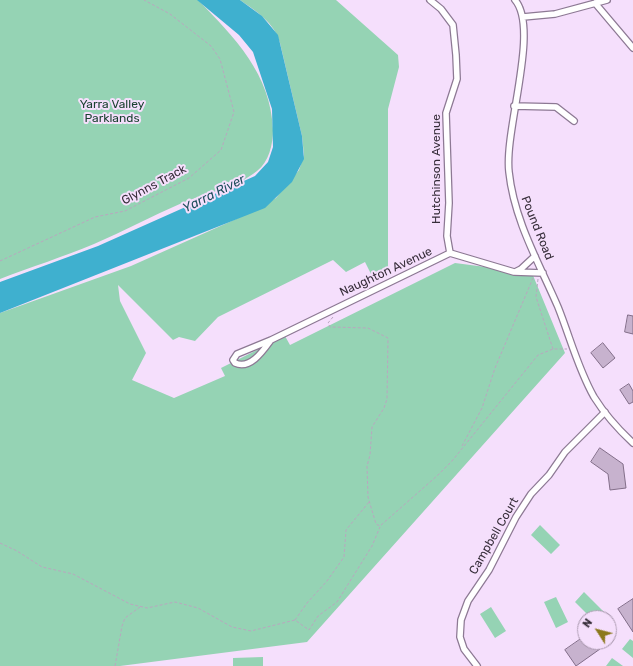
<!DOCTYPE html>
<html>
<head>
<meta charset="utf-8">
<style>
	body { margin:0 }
	#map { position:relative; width:633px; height:666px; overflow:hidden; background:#f5dffc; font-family:Rubik,sans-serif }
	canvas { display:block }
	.north { position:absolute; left:577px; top:610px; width:40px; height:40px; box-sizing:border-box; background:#f5dffc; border:1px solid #a998ae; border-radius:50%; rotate:306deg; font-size:11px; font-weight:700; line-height:16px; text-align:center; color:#362d39 }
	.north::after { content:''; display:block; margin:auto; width:14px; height:18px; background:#8b781d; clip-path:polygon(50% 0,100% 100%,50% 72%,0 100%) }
</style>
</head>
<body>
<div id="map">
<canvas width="633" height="666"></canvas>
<div class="north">N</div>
</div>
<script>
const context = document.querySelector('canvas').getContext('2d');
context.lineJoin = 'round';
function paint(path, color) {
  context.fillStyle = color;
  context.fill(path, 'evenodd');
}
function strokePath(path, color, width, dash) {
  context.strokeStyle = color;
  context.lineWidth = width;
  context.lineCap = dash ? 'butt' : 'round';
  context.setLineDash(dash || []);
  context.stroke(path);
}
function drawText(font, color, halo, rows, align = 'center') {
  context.font = font + ' Rubik,sans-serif';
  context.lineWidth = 4;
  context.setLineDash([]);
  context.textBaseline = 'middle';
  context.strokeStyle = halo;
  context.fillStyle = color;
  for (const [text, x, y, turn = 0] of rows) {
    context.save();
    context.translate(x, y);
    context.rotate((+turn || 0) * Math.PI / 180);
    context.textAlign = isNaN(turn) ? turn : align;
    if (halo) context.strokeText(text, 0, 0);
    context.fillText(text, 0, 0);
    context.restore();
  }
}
paint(new Path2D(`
	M 0,0 L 198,0 C 235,38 271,74 273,130 C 273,144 269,162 257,171 C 236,188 206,193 182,203 C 152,216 124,231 94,244 C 63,257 31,267 0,279 Z
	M 240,0 L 336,0 L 398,55 L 399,67 L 388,109 L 388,276 L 375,282 L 365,262 L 346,272 L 333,260 L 218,317 L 195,341 L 179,337 L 173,340 L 118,285 L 120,301 L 146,353 L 132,380 L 174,398 L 225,376 L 221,368 L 285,336 L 290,345 L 455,263 L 532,273 L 565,353 L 307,642 L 120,666 L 0,666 L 0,313 L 131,266 L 254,211 L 276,198 L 299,170 L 304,155 L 302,136 L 280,43 C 274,22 257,12 240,0 Z
	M 540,525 L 560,545 L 551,554 L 531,535 Z
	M 584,592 L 604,612 L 598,618 L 591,618 L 575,602 Z
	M 556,597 L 568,622 L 556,628 L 544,602 Z
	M 491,607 L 506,631 L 495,638 L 480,614 Z
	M 630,639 L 633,641 L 633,658 L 622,649 Z
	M 263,657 L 263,666 L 233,666 L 233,658 Z
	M 612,658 L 623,666 L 606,666 Z`), '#95d3b4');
paint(new Path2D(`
	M 197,0 L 240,0 L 262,16 L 278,35 L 302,136 L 304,159 L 292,182 L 265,208 L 0,313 L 0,282 L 98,246 L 255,176 L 268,162 L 273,147 L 272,109 L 253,52 L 239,35 Z`), '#3fb0cf');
const building = new Path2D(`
	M 628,315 L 633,316 L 633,334 L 625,332 Z
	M 603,343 L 615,358 L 603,368 L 591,353 Z
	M 629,384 L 633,391 L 633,402 L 629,404 L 620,390 Z
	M 600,448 L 623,464 L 626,488 L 610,490 L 608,474 L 591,462 Z
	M 633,599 L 633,632 L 618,609 Z
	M 585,636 L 585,642 L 595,642 L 600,649 L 576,666 L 565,650 Z`);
paint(building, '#c7b2ce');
strokePath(building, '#826e89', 1);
const street = new Path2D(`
	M 430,0 L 441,9 L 453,25 L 456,55 L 457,79 L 446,113 L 449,203 L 447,236 L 450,253
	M 515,0 C 540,29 504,130 509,172 C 514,220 539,263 558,307 C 570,337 578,369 594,397 C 604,413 619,430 633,443
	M 595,3 L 633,48
	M 523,17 L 555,14 L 607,0
	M 514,106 L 556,107 L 574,121
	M 515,272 L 521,269 L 535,256
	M 271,340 L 237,354 L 233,360 L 235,363 C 250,370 263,351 271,340 L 450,253 L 514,272 L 543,273
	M 477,666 L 464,649 L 460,637 L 461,620 L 468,601 L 489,570 L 516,517 L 531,494 L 549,475 L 565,452 L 605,412`);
strokePath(street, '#8d7994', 8);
strokePath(new Path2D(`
	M 0,261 L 95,217 L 125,211 L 189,178 L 221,150 L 234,112 L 220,59 L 211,46 L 170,14 L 144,0
	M 538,279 L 536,297 L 553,349
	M 333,317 L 328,323 L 330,327 L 368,328 L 388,338 L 387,399 L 384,408 L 372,427 L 370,455 L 367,466 L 368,497 L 376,524 L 380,526 L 438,475 L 452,461 L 538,355 L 553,349 L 567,349
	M 462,446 L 482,408 L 495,368 L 533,278
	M 0,543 L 17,551 L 42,567 L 73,574 L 130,604 L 147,608 L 175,602 L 198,608 L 232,627 L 251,631 L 295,620 L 309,630 L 318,616 L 337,602 L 372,546 L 380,527
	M 295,620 L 307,603 L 327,581 L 344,557 L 346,530 L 369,502
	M 115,666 L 122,626 L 125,618 L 140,607`), '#b9a7bf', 1, [3, 2]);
strokePath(street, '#fff', 5.5);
drawText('12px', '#19412f', '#f5dffc', [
	["Yarra Valley",112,105],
	["Parklands",112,119]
]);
drawText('12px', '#362d39', '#f5dffc', [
	["Hutchinson Avenue",437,169,-90],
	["Glynns Track",154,185,-28],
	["Pound Road",537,228,68],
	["Naughton Avenue",386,272,-25],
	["Campbell Court",494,536,-60]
]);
drawText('italic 13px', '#1f4f5c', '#f5dffc', [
	["Yarra River",214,194,-27]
]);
</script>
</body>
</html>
